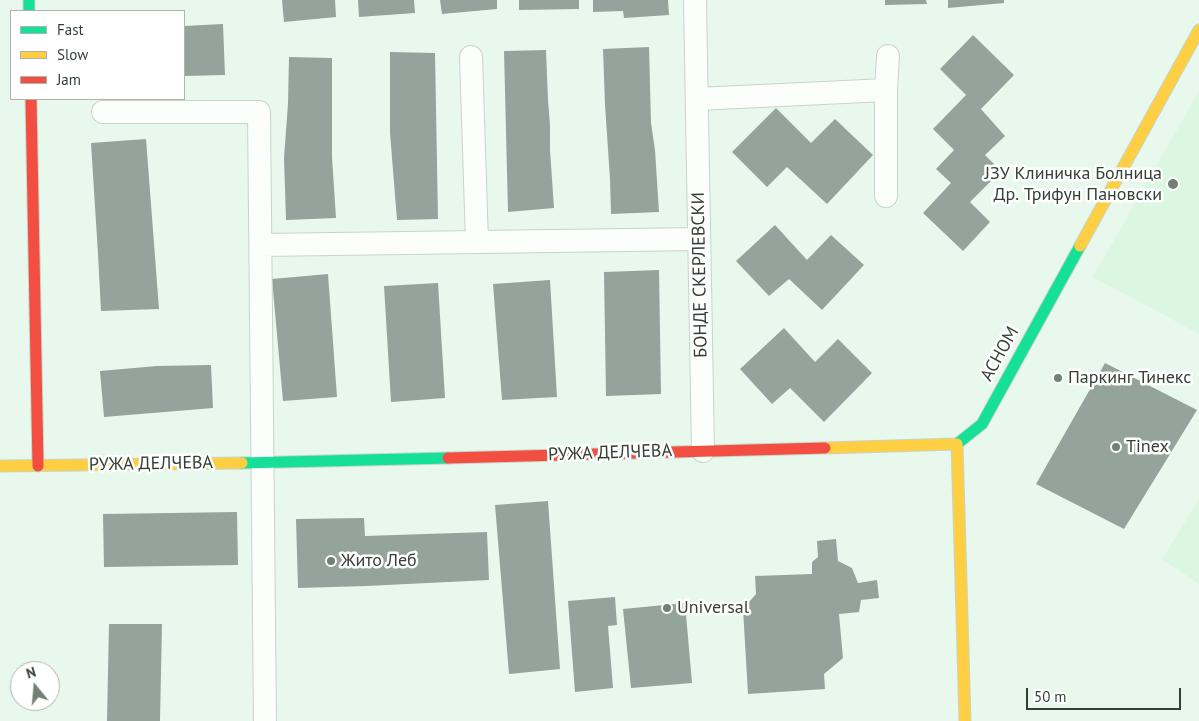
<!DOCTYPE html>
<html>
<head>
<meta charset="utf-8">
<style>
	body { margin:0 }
	#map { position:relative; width:1199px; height:721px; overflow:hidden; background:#e9f8ec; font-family:"PT Sans",sans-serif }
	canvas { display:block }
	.legend { position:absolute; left:10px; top:10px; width:175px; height:90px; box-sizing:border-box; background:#fff; border:1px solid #adb3af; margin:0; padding:6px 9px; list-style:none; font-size:15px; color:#334036 }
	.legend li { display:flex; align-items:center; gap:10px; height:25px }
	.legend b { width:25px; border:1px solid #adb3af }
	.north { position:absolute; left:10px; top:661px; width:50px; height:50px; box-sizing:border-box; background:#fff; border:1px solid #adb3af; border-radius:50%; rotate:343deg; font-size:14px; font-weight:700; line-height:20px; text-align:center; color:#334036 }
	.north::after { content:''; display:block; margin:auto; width:18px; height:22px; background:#738076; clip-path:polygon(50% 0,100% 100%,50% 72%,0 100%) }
	.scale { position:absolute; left:1026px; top:688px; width:155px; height:22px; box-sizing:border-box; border:2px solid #334036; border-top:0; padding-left:6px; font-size:15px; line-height:18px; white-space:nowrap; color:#334036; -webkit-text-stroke:4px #fff; paint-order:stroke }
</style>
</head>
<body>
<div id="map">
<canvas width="1199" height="721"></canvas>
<ul class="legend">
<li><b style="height:6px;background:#16e098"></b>Fast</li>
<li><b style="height:6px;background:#ffcf43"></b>Slow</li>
<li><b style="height:6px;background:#f24e42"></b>Jam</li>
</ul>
<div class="north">N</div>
<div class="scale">50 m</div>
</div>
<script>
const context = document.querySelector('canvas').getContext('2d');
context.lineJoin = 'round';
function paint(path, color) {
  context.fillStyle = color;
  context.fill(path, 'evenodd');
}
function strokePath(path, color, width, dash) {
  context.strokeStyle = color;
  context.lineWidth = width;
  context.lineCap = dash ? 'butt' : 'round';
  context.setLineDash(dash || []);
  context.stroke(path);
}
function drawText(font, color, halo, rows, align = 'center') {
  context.font = font + ' "PT Sans",sans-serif';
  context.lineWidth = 5;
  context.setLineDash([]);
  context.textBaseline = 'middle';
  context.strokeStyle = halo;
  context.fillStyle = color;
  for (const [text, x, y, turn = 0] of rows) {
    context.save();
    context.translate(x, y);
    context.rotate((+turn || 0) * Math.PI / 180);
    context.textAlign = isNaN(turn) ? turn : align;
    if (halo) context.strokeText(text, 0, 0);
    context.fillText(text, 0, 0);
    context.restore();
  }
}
paint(new Path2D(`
	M 1199,91 L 1199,334 L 1093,277 Z
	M 1199,499 L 1199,584 L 1162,559 Z`), '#dbf7e1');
paint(new Path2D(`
	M 282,0 L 335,0 L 336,17 L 284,22 Z
	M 358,0 L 414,0 L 415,13 L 359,17 Z
	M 440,0 L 497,0 L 497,9 L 442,14 Z
	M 519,0 L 579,0 L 579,9 L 519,10 Z
	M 593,0 L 668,0 L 669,15 L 624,18 L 623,11 L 593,12 Z
	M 885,0 L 926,0 L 927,4 L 885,5 Z
	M 948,0 L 1004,0 L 1004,3 L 948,8 Z
	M 223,24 L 225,75 L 184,76 L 184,26 Z
	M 973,35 L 1014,75 L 981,109 L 1005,136 L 985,155 L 1001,171 L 970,202 L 990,222 L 963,251 L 923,213 L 951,183 L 936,169 L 954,150 L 933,129 L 966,95 L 940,69 Z
	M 649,47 L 651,123 L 655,150 L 659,212 L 611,214 L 610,179 L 605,105 L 603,49 Z
	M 546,50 L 548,100 L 550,125 L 550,150 L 554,208 L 508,212 L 504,51 Z
	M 390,52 L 435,53 L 438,219 L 397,220 L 390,133 Z
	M 289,57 L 332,58 L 332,157 L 336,218 L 286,220 L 284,158 L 288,104 Z
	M 776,108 L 811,143 L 835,119 L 873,155 L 827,204 L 787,167 L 767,187 L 732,152 Z
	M 146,139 L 159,309 L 101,311 L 98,254 L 91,143 Z
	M 775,225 L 807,260 L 831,235 L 864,265 L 822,310 L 789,279 L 769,296 L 736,261 Z
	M 659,270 L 661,394 L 606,396 L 604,272 Z
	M 328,274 L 337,397 L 283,401 L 272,279 Z
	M 550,280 L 557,397 L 502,400 L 493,284 Z
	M 438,283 L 445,398 L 391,402 L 384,286 Z
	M 784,328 L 815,362 L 838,339 L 872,373 L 824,422 L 790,388 L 772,404 L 740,369 Z
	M 1105,363 L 1197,410 L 1124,529 L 1036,484 Z
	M 211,365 L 213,408 L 104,417 L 100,371 L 157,366 Z
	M 548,501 L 560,669 L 509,674 L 495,505 Z
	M 237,512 L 238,565 L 104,567 L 103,514 Z
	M 364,518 L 365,536 L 487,532 L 489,580 L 366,586 L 298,588 L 296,519 Z
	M 836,539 L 838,561 L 852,568 L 858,583 L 877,580 L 879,598 L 861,600 L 859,612 L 839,614 L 843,658 L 824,674 L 825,689 L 748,694 L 743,609 L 756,594 L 755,576 L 812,574 L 812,562 L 818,557 L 817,541 Z
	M 615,597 L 617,625 L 608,626 L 613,688 L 575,692 L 568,601 Z
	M 685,603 L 692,683 L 631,688 L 623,609 Z
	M 109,624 L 162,624 L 160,721 L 107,721 Z`), '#94a39c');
const street = new Path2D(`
	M 695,0 L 703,451
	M 471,57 L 477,242
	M 886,90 L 888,56
	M 697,99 L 886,90 L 886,196
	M 103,112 L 259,112 L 265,721
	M 261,245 L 699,239`);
const fast = new Path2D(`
	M 29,0 L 29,11
	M 957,444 L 982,424 L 1080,246
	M 242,463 L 448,458`);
const slow = new Path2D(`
	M 1080,246 L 1199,30
	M 957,444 L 965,721
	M 825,448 L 957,444
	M 0,466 L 242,463`);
const jam = new Path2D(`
	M 31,99 L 38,466
	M 448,458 L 825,448`);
strokePath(street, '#c7d4ca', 24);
strokePath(fast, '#c7d4ca', 13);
strokePath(slow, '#c7d4ca', 13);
strokePath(jam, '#c7d4ca', 13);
strokePath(street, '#fcfefc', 22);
strokePath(fast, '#16e098', 11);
strokePath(slow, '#ffcf43', 11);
strokePath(jam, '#f24e42', 11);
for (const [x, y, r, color] of [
	[1173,184,6,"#738076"],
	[1058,378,5,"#738076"],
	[1116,447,5,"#738076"],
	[331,561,5,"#738076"],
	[667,608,5,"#738076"]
]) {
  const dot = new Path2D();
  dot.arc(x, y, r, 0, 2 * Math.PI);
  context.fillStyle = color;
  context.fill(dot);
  strokePath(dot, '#fff', 2);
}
drawText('18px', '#334036', '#fff', [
	["ЈЗУ Клиничка Болница",1162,174,"right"],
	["Др. Трифун Пановски",1162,195,"right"],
	["Паркинг Тинекс",1068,378],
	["Tinex",1126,447],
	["Жито Леб",341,561],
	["Universal",677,608]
], 'left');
drawText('18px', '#334036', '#fff', [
	["БОНДЕ СКЕРЛЕВСКИ",700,275,-91],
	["АСНОМ",1000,354,-61],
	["РУЖА ДЕЛЧЕВА",610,453,-2],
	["РУЖА ДЕЛЧЕВА",151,464,-1]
]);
</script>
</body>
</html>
